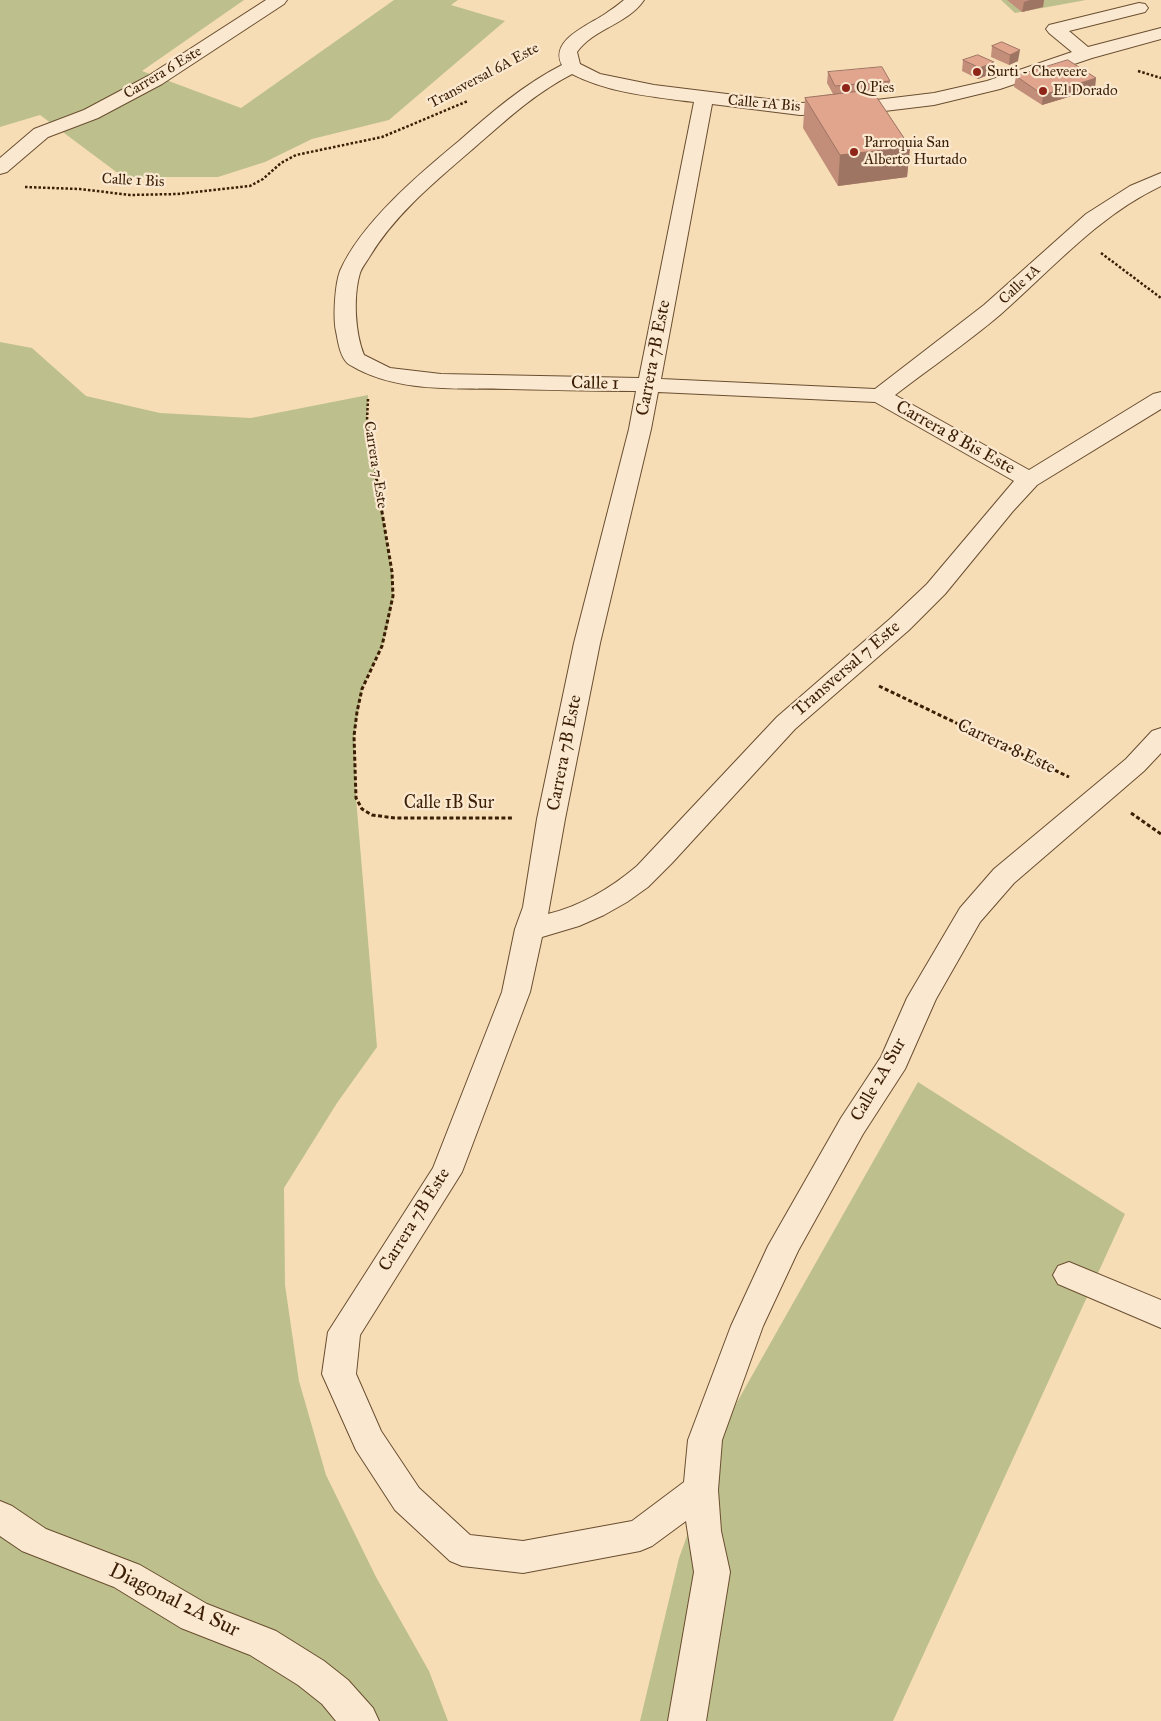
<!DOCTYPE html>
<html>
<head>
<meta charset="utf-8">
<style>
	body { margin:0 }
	canvas { display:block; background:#f7ddb6 }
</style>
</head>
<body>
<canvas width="1161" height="1721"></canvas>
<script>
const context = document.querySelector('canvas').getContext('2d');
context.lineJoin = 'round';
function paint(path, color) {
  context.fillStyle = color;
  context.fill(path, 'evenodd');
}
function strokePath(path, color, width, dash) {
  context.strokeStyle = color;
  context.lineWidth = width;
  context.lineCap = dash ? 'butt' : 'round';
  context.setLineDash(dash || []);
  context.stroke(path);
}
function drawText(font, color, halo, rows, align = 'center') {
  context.font = font + ' "IM FELL Great Primer",serif';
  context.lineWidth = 4.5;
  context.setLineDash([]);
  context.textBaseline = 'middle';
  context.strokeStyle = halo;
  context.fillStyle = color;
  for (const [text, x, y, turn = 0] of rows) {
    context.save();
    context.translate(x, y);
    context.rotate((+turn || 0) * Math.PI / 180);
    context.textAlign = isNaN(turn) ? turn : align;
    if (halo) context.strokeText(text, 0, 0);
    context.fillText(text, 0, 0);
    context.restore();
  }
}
paint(new Path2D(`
	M 0,0 L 244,0 L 142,71 L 241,108 L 394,0 L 458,0 L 451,5 L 505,21 L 389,120 L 312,139 L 265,162 L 218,177 L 123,177 L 40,115 L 0,127 Z
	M 1001,0 L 1086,0 L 1015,13 Z
	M 0,342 L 32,348 L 86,396 L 160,413 L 251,418 L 368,395 L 367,420 L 392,572 L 393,596 L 389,621 L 382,646 L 362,689 L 354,736 L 356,798 L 377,1047 L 337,1103 L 284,1188 L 285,1285 L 299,1381 L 326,1475 L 376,1577 L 429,1671 L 448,1721 L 0,1721 Z
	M 918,1082 L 1125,1214 L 893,1721 L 640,1721 L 679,1558 L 732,1411 Z`), '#bdc08d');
const minor = new Path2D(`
	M 266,0 L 287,0 L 284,4 L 162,84 L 98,118 L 48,137 L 7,172 L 0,174 L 0,158 L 34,129 L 84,110 L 148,76 Z
	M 624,0 L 644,0 C 628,24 593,29 577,52 L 580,64 L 600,74 L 654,85 L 800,103 L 868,101 L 934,93 L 987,81 L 1072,52 L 1049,33 L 1046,29 L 1049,25 L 1139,3 L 1145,4 L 1148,8 L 1145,12 L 1069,31 L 1088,47 L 1161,28 L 1161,39 L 1092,58 L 1000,89 L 934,105 L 868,113 L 800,115 L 712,104 L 661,379 L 875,389 L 984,305 L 1086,214 L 1130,186 L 1161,173 L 1161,186 C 1098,216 1052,269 1001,314 C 967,343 930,368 895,395 L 1029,470 L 1153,394 L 1161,392 L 1161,409 L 1037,485 L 1013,511 L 945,594 L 909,630 L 795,729 L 672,863 L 648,887 L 627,902 L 604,915 L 579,926 L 542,937 L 530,992 L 462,1172 L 360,1335 L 356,1374 L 381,1431 L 419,1488 L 470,1535 L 523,1541 L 632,1521 L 684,1482 L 688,1440 L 731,1326 L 768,1246 L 841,1118 L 881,1057 L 907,998 L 960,908 L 994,869 L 1126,759 L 1152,731 L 1161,728 L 1161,753 L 1144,771 L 1014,883 L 980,922 L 936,999 L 905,1069 L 863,1134 L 798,1251 L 763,1326 L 722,1440 L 718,1490 L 721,1531 L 730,1572 L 706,1721 L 668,1721 L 694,1572 L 686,1521 L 652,1546 L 640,1551 L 523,1573 L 462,1566 L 450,1561 L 395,1510 L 356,1450 L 322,1374 L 328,1332 L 433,1168 L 502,992 L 515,929 L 523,907 L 537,819 L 574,643 L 629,429 L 636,391 C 593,391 551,390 508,389 C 456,388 396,393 350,365 C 340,359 338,341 336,331 C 333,317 335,284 340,271 C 361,223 419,174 459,141 C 492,112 523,85 562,65 C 549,40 589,25 605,14 C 611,10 618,5 624,0 ZM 572,74 C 609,93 654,97 694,102 L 639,378 L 441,374 L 390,368 L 364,355 C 355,333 353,296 360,273 C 362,267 367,261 370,256 C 396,213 437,180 475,147 C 506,120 535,93 572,74 ZM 658,392 L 875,402 L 1014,481 L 927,584 L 891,618 L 777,717 L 637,866 C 611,888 581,906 548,914 L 565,819 L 600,643 L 651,429 Z
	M 1069,1262 L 1161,1300 L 1161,1328 L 1058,1284 L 1053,1275 L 1058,1266 Z
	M 0,1501 L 12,1506 L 46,1529 L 140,1565 L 207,1604 L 276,1631 L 324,1661 L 348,1680 L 373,1708 L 379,1721 L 336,1721 L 322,1704 L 298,1685 L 250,1655 L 181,1628 L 114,1587 L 22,1551 L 0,1536 Z`);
strokePath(minor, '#6a4e30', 2);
strokePath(new Path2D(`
	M 1138,71 L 1161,78
	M 25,187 L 80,189 L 130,195 L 177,194 L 250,186 L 263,179 L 281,163 L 296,155 L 382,137 L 468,101
	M 1101,253 L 1161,298
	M 368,399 L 367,420 L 371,442`), '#3b1e04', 2.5, [2.5, 2]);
strokePath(new Path2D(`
	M 370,440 L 392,572 L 393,596 L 382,646 L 362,689 L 357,712 L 354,736 L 356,798 L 362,809 L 372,815 L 395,818 L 513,818
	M 879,686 L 1069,777
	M 1131,813 L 1161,834`), '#3b1e04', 3, [4, 2.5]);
paint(minor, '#fae9d0');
paint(new Path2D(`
	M 1007,0 L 1044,0 L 1043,7 L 1022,12 Z
	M 1002,42 L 1018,61 L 1009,65 L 991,57 L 992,46 Z
	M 963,60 L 994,62 L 993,73 L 978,79 L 962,71 Z
	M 828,72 L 890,81 L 889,92 L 874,93 L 910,147 L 907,177 L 838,186 L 803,128 L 805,98 L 833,94 L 827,83 Z
	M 1016,76 L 1095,89 L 1042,105 L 1014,87 Z`), '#c28e7a');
paint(new Path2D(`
	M 1030,0 L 1044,0 L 1043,7 L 1022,12 L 1024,2 Z
	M 1020,50 L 1018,61 L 1009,65 L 1010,55 Z
	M 994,62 L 993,73 L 978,79 L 980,68 Z
	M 1096,78 L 1095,89 L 1042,105 L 1043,95 Z
	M 910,147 L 907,177 L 838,186 L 840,155 Z`), '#9e7463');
const building = new Path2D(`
	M 1002,42 L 1020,50 L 1010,55 L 992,46 Z
	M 978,55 L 994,62 L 980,68 L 963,60 Z
	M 1068,60 L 1096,78 L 1043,95 L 1016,76 Z
	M 882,67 L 890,81 L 835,86 L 828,72 Z
	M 872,90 L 910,147 L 840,155 L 805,98 Z`);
paint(building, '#e1a58e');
strokePath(building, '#9e7463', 1);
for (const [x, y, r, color] of [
	[977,72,5,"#8f2418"],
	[846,88,5,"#8f2418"],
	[1043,91,5,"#8f2418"],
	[854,152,5,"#8f2418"]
]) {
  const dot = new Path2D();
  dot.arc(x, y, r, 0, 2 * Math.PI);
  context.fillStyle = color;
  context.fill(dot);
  strokePath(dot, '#fae9d0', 2);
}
drawText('15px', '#3b1e04', '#fae9d0', [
	["Surti - Cheveere",987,72],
	["Q Pies",856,88],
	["El Dorado",1053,91],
	["Parroquia San",864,143],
	["Alberto Hurtado",864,160]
], 'left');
drawText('15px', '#3b1e04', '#fae9d0', [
	["Carrera 6 Este",163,73,-31],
	["Transversal 6A Este",484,76,-28],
	["Calle 1A Bis",764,104,5],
	["Calle 1 Bis",133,181,3],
	["Calle 1A",1020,285,-43],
	["Carrera 7 Este",375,465,81]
]);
drawText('18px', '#3b1e04', '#fae9d0', [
	["Carrera 7B Este",654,358,-79],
	["Calle 1",595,384,1],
	["Carrera 8 Bis Este",955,438,29],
	["Transversal 7 Este",847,669,-41],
	["Carrera 8 Este",1006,747,25],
	["Carrera 7B Este",565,753,-79],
	["Calle 1B Sur",449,804],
	["Calle 2A Sur",879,1080,-60],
	["Carrera 7B Este",415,1220,-58]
]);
drawText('21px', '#3b1e04', '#fae9d0', [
	["Diagonal 2A Sur",174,1601,26]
]);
</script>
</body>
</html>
